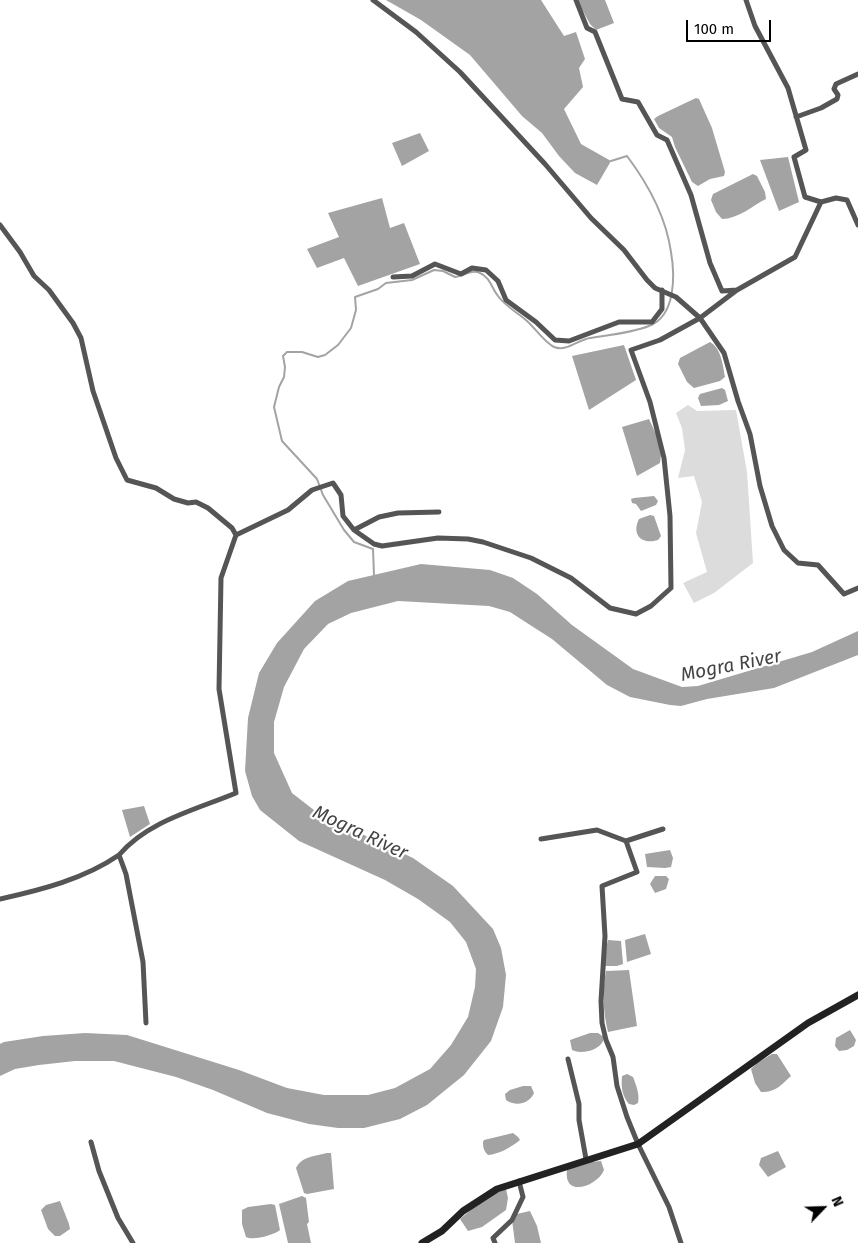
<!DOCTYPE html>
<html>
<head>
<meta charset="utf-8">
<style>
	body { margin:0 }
	#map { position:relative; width:858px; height:1243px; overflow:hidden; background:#fff; font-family:"Fira Sans",sans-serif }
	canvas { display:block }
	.north { position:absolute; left:798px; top:1183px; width:50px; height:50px; -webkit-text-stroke:4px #fff; paint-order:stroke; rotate:66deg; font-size:14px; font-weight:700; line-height:20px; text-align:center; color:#000 }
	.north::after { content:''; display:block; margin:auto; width:18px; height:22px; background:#000; clip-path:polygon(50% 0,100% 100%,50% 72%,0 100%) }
	.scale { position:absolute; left:686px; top:20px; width:85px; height:22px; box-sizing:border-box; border:2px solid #000; border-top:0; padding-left:6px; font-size:15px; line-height:18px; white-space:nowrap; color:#000; -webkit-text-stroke:4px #fff; paint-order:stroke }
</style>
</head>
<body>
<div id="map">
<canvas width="858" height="1243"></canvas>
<div class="north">N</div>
<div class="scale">100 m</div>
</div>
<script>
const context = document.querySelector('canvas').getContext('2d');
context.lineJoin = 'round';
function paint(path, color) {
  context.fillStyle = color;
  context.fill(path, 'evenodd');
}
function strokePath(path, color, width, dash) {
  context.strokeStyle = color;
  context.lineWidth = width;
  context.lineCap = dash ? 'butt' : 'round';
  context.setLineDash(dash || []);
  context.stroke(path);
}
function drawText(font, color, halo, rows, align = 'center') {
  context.font = font + ' "Fira Sans",sans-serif';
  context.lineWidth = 4.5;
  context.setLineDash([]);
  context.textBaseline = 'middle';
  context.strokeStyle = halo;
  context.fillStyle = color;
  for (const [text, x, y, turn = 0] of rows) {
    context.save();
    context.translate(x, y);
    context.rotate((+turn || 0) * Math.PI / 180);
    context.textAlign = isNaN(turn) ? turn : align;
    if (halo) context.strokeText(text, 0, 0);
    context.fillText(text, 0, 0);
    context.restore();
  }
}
paint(new Path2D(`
	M 688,405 L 697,411 L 736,410 L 747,472 L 753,563 L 714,593 L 694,603 L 683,583 L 707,572 L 696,533 L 702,502 L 694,476 L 678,478 L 685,450 L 682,428 L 676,413 Z`), '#dcdcdc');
paint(new Path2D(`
	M 386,0 L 541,0 L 564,36 L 576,32 L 585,59 L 579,68 L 583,87 L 564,109 L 581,144 L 611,161 L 597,185 L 575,173 L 559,156 L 542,133 L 522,116 L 470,55 L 421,20 Z
	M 577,0 L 605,0 L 614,23 L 596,30 L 590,24 Z
	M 696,98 L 699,99 L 712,128 L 725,172 L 724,176 L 710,179 L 698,186 L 692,182 L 675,147 L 672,137 L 659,128 L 654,119 L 658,116 Z
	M 420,133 L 429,151 L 402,166 L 392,143 Z
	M 788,157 L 799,202 L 779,211 L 760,160 Z
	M 753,174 L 757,176 L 765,192 L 766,199 C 752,206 738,219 722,219 L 716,212 L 711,200 L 713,194 Z
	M 382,198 L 390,228 L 404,223 L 420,264 L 358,286 L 344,258 L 317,268 L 307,249 L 339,237 L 328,213 Z
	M 710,342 C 721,348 723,365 725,377 L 720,381 L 694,388 L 687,382 L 678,364 L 680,358 Z
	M 624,345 L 636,380 L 589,410 L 572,356 Z
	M 722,388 L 725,390 L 728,401 L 719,405 L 701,406 L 698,398 L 700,394 Z
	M 649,419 L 662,447 L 660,463 L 637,476 L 622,427 Z
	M 654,496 L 658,501 L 656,505 L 641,511 L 636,504 L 632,503 L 631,499 L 634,498 Z
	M 650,515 L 654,516 L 661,536 L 658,540 C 642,545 631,535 639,519 Z
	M 421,564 L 490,570 L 513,578 L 537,594 L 572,625 L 633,669 L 682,687 L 698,686 L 812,652 L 858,631 L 858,655 L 774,688 L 707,699 L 681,706 L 670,705 L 630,697 L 607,685 L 552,639 L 527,623 L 510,612 L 489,606 L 398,601 L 351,613 L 328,624 L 304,649 L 284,687 L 274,722 L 274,753 L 292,793 L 319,814 L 413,858 L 453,886 L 493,929 L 501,948 L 506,975 L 503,1007 L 491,1041 L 464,1075 L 427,1105 L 400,1119 L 364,1128 L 338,1128 L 309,1124 L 267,1113 L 213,1090 L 176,1077 L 114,1061 L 75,1061 L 39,1065 L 15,1069 L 0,1076 L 0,1044 L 4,1042 L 43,1036 L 85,1033 L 127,1035 L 239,1070 L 287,1088 L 324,1095 L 368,1095 L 395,1088 L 430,1069 L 451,1045 L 468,1017 L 475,987 L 476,969 L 466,942 L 450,922 L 418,899 L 385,880 L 299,841 L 260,810 L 252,796 L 245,771 L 248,718 L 259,673 L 277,643 L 315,601 L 348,581 Z
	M 144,806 L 150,824 L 130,837 L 122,810 Z
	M 670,850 L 673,858 L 671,867 L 665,868 L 647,867 L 645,854 Z
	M 655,876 L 666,876 L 669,879 L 666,889 L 655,893 L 650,884 Z
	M 645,934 L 651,954 L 627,962 L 625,940 Z
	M 608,940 L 621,941 L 623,964 L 617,966 L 605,966 L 605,953 Z
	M 629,970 L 637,1026 L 608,1032 C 603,1010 602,992 606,971 Z
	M 850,1030 L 856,1040 L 854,1046 L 847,1050 L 839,1051 L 835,1046 L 836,1038 Z
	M 590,1033 L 598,1033 L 604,1037 C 603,1050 582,1055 572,1050 L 570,1040 Z
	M 772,1054 L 777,1054 L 791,1076 C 780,1086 776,1092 761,1092 L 755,1083 L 751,1069 L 757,1063 Z
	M 627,1074 L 633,1077 C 636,1085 640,1094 638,1103 L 634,1105 L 629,1104 C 622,1096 621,1087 622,1076 Z
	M 523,1086 L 531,1086 L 534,1093 C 529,1104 516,1107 506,1100 L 505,1094 L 510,1090 Z
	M 513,1133 L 518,1137 L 520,1140 C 510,1148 499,1154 488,1155 C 484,1151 483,1148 483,1142 L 484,1140 Z
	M 778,1151 L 786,1167 L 768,1177 L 759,1165 L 761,1158 Z
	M 327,1153 L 331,1153 L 334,1189 L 307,1194 L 304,1193 L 296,1168 C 302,1156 316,1156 327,1153 Z
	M 601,1161 L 604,1170 C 597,1187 563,1198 567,1170 L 582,1163 Z
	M 506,1189 L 508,1198 L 506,1210 L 482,1227 L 468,1231 L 460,1219 L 485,1198 Z
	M 302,1196 L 306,1198 L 309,1222 L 307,1224 L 311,1243 L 288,1243 L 279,1204 Z
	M 60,1201 L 69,1224 L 70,1229 L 60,1236 L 55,1236 L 48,1229 L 41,1210 L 46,1205 Z
	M 271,1204 L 275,1205 L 280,1230 C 274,1235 253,1241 246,1237 L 242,1224 L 242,1210 L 248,1207 Z
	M 530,1211 L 537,1226 L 541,1243 L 515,1243 L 512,1220 L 517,1214 Z`), '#a3a3a3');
strokePath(new Path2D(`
	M 374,575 L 373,549 L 354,542 L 344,530 L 323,495 L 317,479 L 282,441 L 274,407 L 279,387 L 284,377 L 285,367 L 283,356 L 287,352 L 302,352 L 318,357 L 325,355 L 338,345 L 351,328 L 356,310 L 355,297 L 378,289 L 386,283 L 412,280 L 434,270 L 443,271 L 455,277 C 463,276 472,269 480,273 C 490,277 492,289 498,296 C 506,307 517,312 527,321 C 535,328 544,342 554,347 C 567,352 577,340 590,338 C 609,335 631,333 649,326 C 676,316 675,275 671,252 C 666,217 648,184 627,156 L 611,161`), '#a3a3a3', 2);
strokePath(new Path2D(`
	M 373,0 L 416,32 L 460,72 L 545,164 L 591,218 L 624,250 L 647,280 L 655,288 L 676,297 L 700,318 L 724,353 L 738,401 L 750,434 L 760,486 L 772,526 L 784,550 L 798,563 L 818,565 L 844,594 L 858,588
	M 796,117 L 821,108 L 837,99 L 838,95 L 834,89 L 836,84 L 858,74
	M 821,202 L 836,198 L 847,200 L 858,225
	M 0,225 L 20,252 L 34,276 L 49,290 L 73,323 L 81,338 L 93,391 L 116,458 L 127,480 L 156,488 L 174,499 L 188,503 L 196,502 L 208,508 L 232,528 L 236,535 L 221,578 L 219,689 L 236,793 C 195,810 148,821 119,855
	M 393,277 L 412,276 L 435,264 L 461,274 L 472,268 L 486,270 L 498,281 L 506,300 L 536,322 L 555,340 L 569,341 L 619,322 L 652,322 L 662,309 L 662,290
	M 737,290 L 795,257 L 821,202 L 805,197 L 794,157 L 806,150 L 788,88 L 755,26 L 746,0
	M 354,530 L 374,544 L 382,546 L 438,538 L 468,539 L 483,542 L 531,558 L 571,578 L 610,608 L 636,614 L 651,606 L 671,588 L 670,516 L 664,458 L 650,402 L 631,350 L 660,340 L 700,318 L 737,290 L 722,291 L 710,263 L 691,195 L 667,140 L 657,135 L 638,102 L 622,99 L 595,32 L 587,28 L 576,0
	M 236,535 L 288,510 L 312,490 L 333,483 L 341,495 L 343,516 L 354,530 L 379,517 L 398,513 L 439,512
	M 663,829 L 626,841 L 637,872 L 602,886 L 605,936 L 601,1001 L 602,1023 L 606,1040 L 613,1057 L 617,1086 L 627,1117 L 638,1144 L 669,1207 L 681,1243
	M 541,839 L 597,830 L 626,841
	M 0,899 C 41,890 84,879 119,855 L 126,874 L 143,962 L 146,1023
	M 568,1059 L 579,1104 L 579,1120 L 586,1159
	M 91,1142 L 99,1171 L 118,1218 L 133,1243
	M 495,1243 L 493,1238 L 512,1220 L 523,1197 L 519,1181`), '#555', 5);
strokePath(new Path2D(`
	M 422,1243 L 442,1231 L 463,1211 L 497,1189 L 638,1144 L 808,1023 L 858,995`), '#222', 7);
drawText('italic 19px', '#444', '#fff', [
	["Mogra River",731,666,-11],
	["Mogra River",360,833,25]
]);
</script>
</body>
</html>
